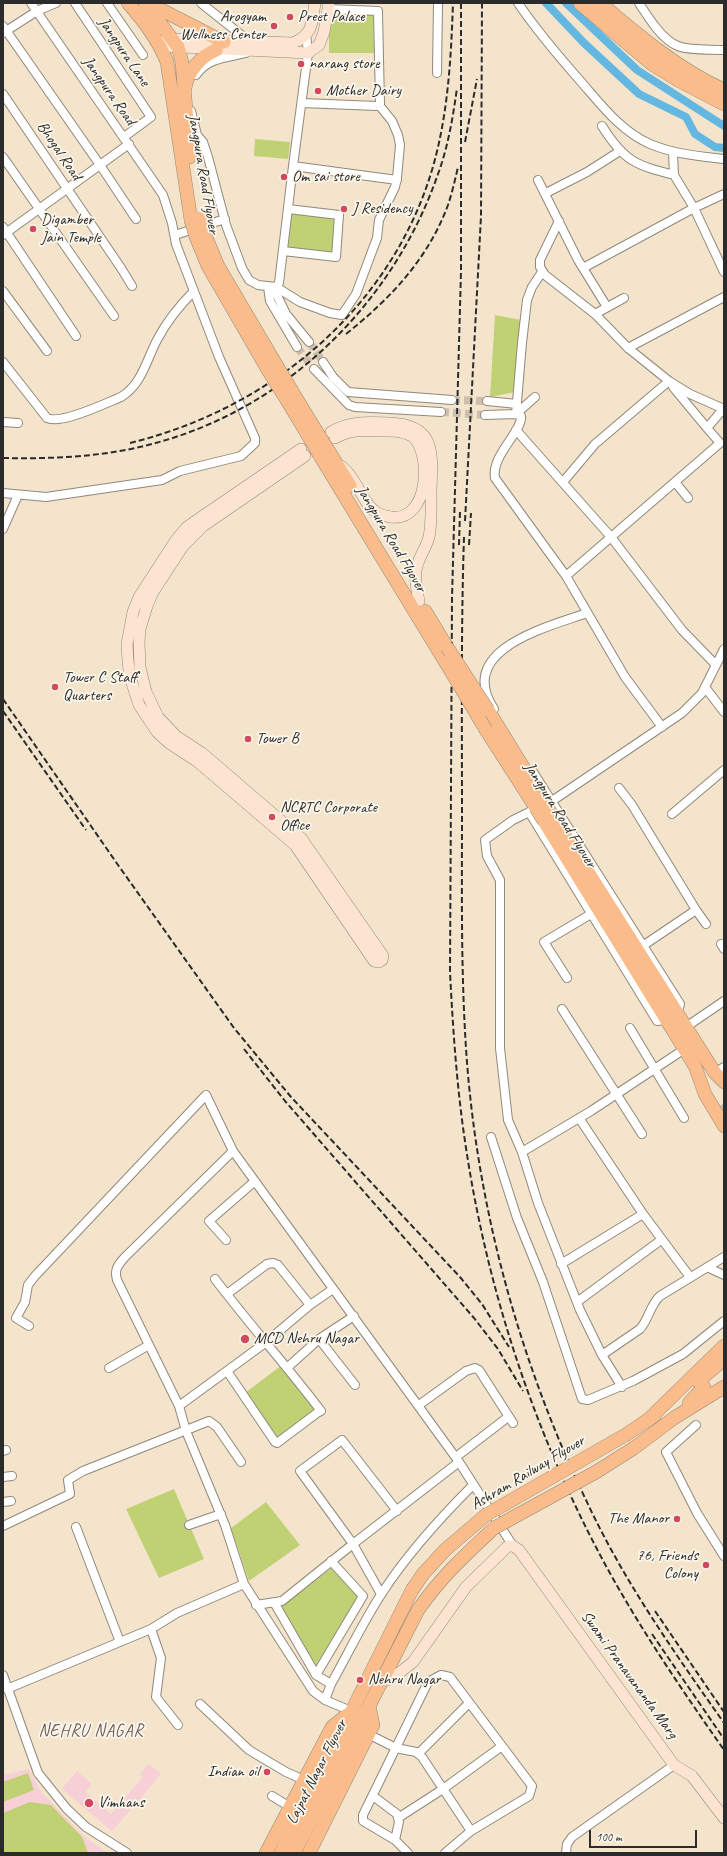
<!DOCTYPE html>
<html>
<head>
<meta charset="utf-8">
<style>
	body { margin:0 }
	#map { position:relative; width:727px; height:1856px; overflow:hidden; background:#f4e4cb; font-family:Caveat,sans-serif }
	canvas { display:block }
	.frame { position:absolute; inset:0; border:4px solid #2b2b2b; pointer-events:none }
	.scale { position:absolute; left:589px; top:1830px; width:108px; height:18px; box-sizing:border-box; border:2px solid #2b2b2b; border-top:0; padding-left:5px; font-size:12px; line-height:14px; white-space:nowrap; color:#2b2b2b; -webkit-text-stroke:3px #fbf7ec; paint-order:stroke }
</style>
</head>
<body>
<div id="map">
<canvas width="727" height="1856"></canvas>
<div class="frame"></div>
<div class="scale">100 m</div>
</div>
<script>
const context = document.querySelector('canvas').getContext('2d');
context.lineJoin = 'round';
function paint(path, color) {
  context.fillStyle = color;
  context.fill(path, 'evenodd');
}
function strokePath(path, color, width, dash) {
  context.strokeStyle = color;
  context.lineWidth = width;
  context.lineCap = dash ? 'butt' : 'round';
  context.setLineDash(dash || []);
  context.stroke(path);
}
function drawText(font, color, halo, rows, align = 'center') {
  context.font = font + ' Caveat,sans-serif';
  context.lineWidth = 3.5;
  context.setLineDash([]);
  context.textBaseline = 'middle';
  context.strokeStyle = halo;
  context.fillStyle = color;
  for (const [text, x, y, turn = 0] of rows) {
    context.save();
    context.translate(x, y);
    context.rotate((+turn || 0) * Math.PI / 180);
    context.textAlign = isNaN(turn) ? turn : align;
    if (halo) context.strokeText(text, 0, 0);
    context.fillText(text, 0, 0);
    context.restore();
  }
}
paint(new Path2D(`
	M 149,1764 L 161,1774 L 112,1831 L 62,1789 L 77,1771 L 92,1784 L 85,1792 L 111,1814 L 143,1777 L 140,1774 Z
	M 29,1769 L 41,1792 L 86,1838 L 108,1853 L 3,1853 L 3,1775 Z`), '#f6cfd7');
paint(new Path2D(`
	M 329,13 L 373,13 L 374,53 L 329,53 Z
	M 255,139 L 290,142 L 288,159 L 254,156 Z
	M 292,213 L 336,217 L 332,254 L 287,248 Z
	M 495,315 L 521,320 L 515,392 L 490,397 Z
	M 282,1365 L 319,1409 L 278,1441 L 245,1393 Z
	M 174,1489 L 204,1559 L 159,1578 L 126,1509 Z
	M 266,1502 L 300,1545 L 249,1581 L 231,1528 Z
	M 332,1568 L 358,1597 L 316,1665 L 281,1607 Z
	M 28,1773 L 34,1790 L 3,1802 L 3,1782 Z
	M 30,1802 L 51,1805 L 82,1837 L 88,1853 L 3,1853 L 3,1813 Z`), '#c0d174');
strokePath(new Path2D(`
	M 546,3 L 584,43 L 639,94 L 686,117 L 695,134 L 715,147 L 724,148
	M 566,3 L 637,70 L 724,126`), '#64b7e0', 8);
strokePath(new Path2D(`
	M 309,342 L 323,362
	M 297,347 L 314,369
	M 452,400 L 487,401
	M 441,412 L 485,415`), '#ccbfab', 8, [8, 4]);
strokePath(new Path2D(`
	M 721,1105 L 724,1109`), '#ccbfab', 13, [13, 6]);
const street = new Path2D(`
	M 75,3 L 151,117 L 124,137
	M 107,3 L 143,55
	M 201,3 L 250,42
	M 518,3 C 537,31 560,58 583,84 C 602,106 622,132 650,144 C 674,154 698,156 724,159
	M 639,3 C 648,17 662,40 678,46 C 691,51 710,49 724,50
	M 3,26 L 100,165 L 136,219
	M 3,33 L 37,11 L 56,3
	M 437,73 L 438,3
	M 196,75 C 209,57 227,58 246,53
	M 3,94 L 121,268 L 132,286
	M 302,103 L 377,106 L 380,104 L 378,11 L 328,9
	M 191,111 L 197,135 L 203,142 L 208,157 L 226,225 L 242,268 L 249,280 L 258,285 L 276,287 L 300,302 L 330,313 L 342,315 L 356,294 L 377,238 L 379,220 L 395,187 L 397,178 L 400,145 L 398,135 L 392,121 L 379,105
	M 602,126 C 624,161 635,165 674,175
	M 673,153 L 674,175 L 694,208 L 724,272
	M 3,157 L 114,316
	M 293,166 L 397,180
	M 538,180 L 578,260 L 607,307
	M 546,193 L 587,172 L 620,151
	M 559,221 L 540,260 L 540,267 L 545,275 L 595,314 L 628,348 L 669,381 L 690,394 L 724,409
	M 3,227 L 76,336
	M 3,235 L 129,144
	M 175,235 L 225,219
	M 283,251 L 336,257 L 339,215 L 288,209
	M 583,268 L 694,208 L 724,194
	M 268,287 L 270,301 L 297,347
	M 273,287 L 286,314 L 309,342
	M 276,287 L 279,283 L 293,166 L 308,53 L 306,34
	M 3,291 L 47,351
	M 595,314 L 624,298
	M 628,348 L 724,297
	M 3,362 L 47,418 C 61,425 106,403 121,397 C 142,384 146,361 157,340 C 167,321 179,306 194,291
	M 323,362 L 333,377 L 348,392 L 452,400
	M 314,369 L 349,405 L 355,407 L 441,412
	M 673,387 L 707,428
	M 535,397 L 516,414 L 521,416 C 523,431 491,455 495,478 L 566,576 L 625,677 L 662,727
	M 487,401 L 517,404
	M 485,415 L 516,414 L 522,343 L 527,300 L 532,287 L 542,272
	M 3,422 L 18,423
	M 516,430 L 611,537 L 682,630 L 716,665
	M 563,482 L 595,444 L 669,381
	M 675,482 L 688,498
	M 3,493 L 46,497 L 162,480 L 180,471 L 241,456 L 255,443 L 255,438 L 219,357 L 176,244 L 172,223 L 163,195 L 31,3
	M 3,529 L 18,495
	M 566,576 L 720,443 L 707,428 L 724,408
	M 705,687 L 724,712
	M 494,709 C 455,649 548,627 587,613
	M 533,772 L 680,1004 L 677,1014
	M 619,788 L 632,805 L 696,910 L 644,945
	M 529,812 L 657,1021 L 665,1020
	M 672,814 L 724,770
	M 696,910 L 706,924
	M 721,944 L 724,949
	M 567,978 L 544,942 L 591,914
	M 562,1009 L 642,1134
	M 686,1027 L 724,1001
	M 630,1028 L 684,1118
	M 715,1073 L 724,1067
	M 579,1118 L 643,1214 L 690,1277
	M 491,1137 L 517,1218 L 543,1282 L 582,1399 L 588,1400 L 633,1381 L 683,1354 L 724,1321
	M 233,1151 L 125,1257 C 118,1265 114,1269 117,1280 L 179,1406 L 186,1431 L 225,1525 L 244,1584 L 313,1691 L 325,1700 L 351,1711
	M 522,1152 L 591,1111 L 683,1050
	M 226,1240 L 209,1221 L 255,1181
	M 561,1264 L 643,1214
	M 709,1268 L 724,1275
	M 215,1279 C 249,1324 287,1366 321,1411 L 317,1413 L 277,1443 L 275,1442 L 227,1371
	M 227,1294 L 267,1264 L 273,1263 L 278,1265 L 310,1305
	M 577,1302 L 661,1240
	M 29,1326 L 16,1318 L 25,1302 L 28,1285 L 35,1276 L 206,1095 L 233,1151 L 459,1462
	M 319,1339 L 355,1385
	M 602,1355 L 640,1329 C 649,1319 650,1305 660,1296 L 724,1257
	M 288,1367 L 319,1339 L 354,1316
	M 109,1368 L 149,1345
	M 622,1387 L 602,1355 L 580,1310 L 538,1203 L 522,1152 L 508,1120 L 500,1048 L 500,880 L 487,856 L 485,840 L 513,820 L 552,801 L 682,713 L 702,693 L 724,649
	M 419,1405 L 466,1371 L 475,1368 L 479,1370 L 513,1423
	M 179,1406 L 265,1343 L 310,1305 L 333,1289
	M 696,1425 L 666,1452 L 697,1513 L 724,1556
	M 3,1451 L 6,1450
	M 456,1457 L 508,1417
	M 3,1477 L 12,1476
	M 3,1502 L 11,1501
	M 189,1525 L 221,1514
	M 3,1526 L 70,1494 L 68,1480 L 83,1471 L 209,1421 L 217,1427 L 241,1462
	M 76,1527 L 120,1642
	M 381,1594 L 353,1544 L 459,1462 L 513,1546
	M 275,1604 L 316,1675 L 331,1684
	M 256,1605 L 282,1601 L 353,1544 L 300,1471 L 342,1440 L 397,1511
	M 151,1629 L 161,1658 L 156,1697 L 178,1725
	M 3,1675 L 38,1773 L 67,1809 L 86,1827 L 127,1853
	M 316,1675 L 363,1596 L 331,1561
	M 7,1689 L 151,1629 L 177,1613 L 244,1584
	M 325,1700 L 331,1684 C 348,1654 363,1622 382,1593 C 408,1553 439,1519 473,1485
	M 200,1704 L 249,1750 L 286,1772 L 304,1780
	M 368,1734 L 396,1748 L 416,1752 L 422,1757 L 471,1831
	M 418,1754 L 469,1703
	M 272,1796 L 290,1807
	M 373,1796 L 397,1814 L 399,1822 L 395,1840 L 408,1853
	M 398,1818 L 443,1789 L 502,1746
	M 395,1840 L 363,1821 L 363,1815 L 428,1682 L 441,1675 L 450,1677 L 532,1786 L 529,1796 L 471,1831 L 445,1853
	M 566,1853 L 567,1844 L 572,1837 L 674,1765`);
const secondary = new Path2D(`
	M 166,39 L 293,43 C 313,35 312,23 315,3
	M 161,46 L 308,53 L 319,45 L 324,32 L 329,3
	M 331,432 C 350,421 369,422 390,423 C 437,425 432,454 431,491 C 431,506 432,522 429,537 C 426,549 417,559 416,571 C 415,581 417,592 419,601
	M 335,438 C 349,430 363,430 379,431 C 390,431 402,430 412,436 C 432,451 430,522 391,517 C 386,516 380,515 376,512 C 362,503 357,478 341,466
	M 301,449 L 200,518 L 186,528 L 176,540 L 139,597 L 133,612 L 127,644 L 128,661 L 130,677 L 139,705 L 157,732 L 169,743 L 198,762 L 295,845 L 374,961 L 379,962 L 382,960 L 383,956 L 301,838 L 202,753 L 176,736 L 158,717 L 146,692 L 140,667 L 139,642 L 140,629 L 147,606 L 153,592 L 183,546 L 203,526 L 305,456
	M 381,1683 L 399,1673 L 413,1662 L 466,1587 L 508,1546 L 513,1546 L 519,1550 L 674,1765 L 692,1776 L 724,1818`);
const primary = new Path2D(`
	M 128,3 C 144,21 158,39 167,62 L 191,220
	M 145,3 L 178,47 L 182,62 L 190,157
	M 148,3 L 224,42
	M 185,88 C 188,71 200,57 216,50
	M 205,235 L 218,266 L 277,366
	M 196,237 L 208,266 L 268,370
	M 292,391 L 315,429
	M 283,394 L 306,432
	M 328,450 L 350,486
	M 319,454 L 446,663
	M 425,611 L 447,647
	M 488,710 L 545,803
	M 486,730 L 536,808
	M 552,815 L 715,1073 L 724,1082
	M 544,821 L 695,1066 L 705,1094 L 724,1126
	M 689,1403 L 704,1387
	M 649,1419 L 724,1346
	M 627,1434 L 655,1415
	M 634,1448 L 674,1418 L 724,1387
	M 266,1853 L 332,1727 L 347,1715
	M 281,1853 L 412,1590
	M 294,1853 L 418,1610 C 442,1576 464,1556 494,1528
	M 309,1853 L 373,1725 L 369,1706`);
const highway = new Path2D(`
	M 581,3 L 652,63 L 678,79 L 724,103
	M 599,3 C 636,35 679,71 724,91
	M 698,1380 L 724,1358`);
strokePath(street, '#90887b', 10);
strokePath(secondary, '#90887b', 12);
strokePath(primary, '#90887b', 14);
strokePath(highway, '#90887b', 16);
strokePath(street, '#fff', 8);
strokePath(secondary, '#fde4d0', 11);
strokePath(primary, '#f9bc8a', 13);
strokePath(highway, '#f9bc8a', 15);
strokePath(new Path2D(`
	M 461,3 L 461,271 L 452,598 L 450,972 C 453,1031 457,1090 466,1148 C 488,1294 536,1437 606,1566 C 641,1630 682,1690 724,1750
	M 465,142 L 477,79
	M 346,334 C 390,299 428,259 448,205 C 452,193 455,180 458,167
	M 130,443 C 269,409 390,310 432,170 C 448,116 451,59 453,3
	M 3,458 C 53,459 103,457 152,444 C 286,409 393,304 438,174 C 448,147 453,117 457,88
	M 465,521 L 481,216 L 482,3
	M 464,537 C 461,628 462,720 462,812 C 462,885 461,958 465,1031 C 473,1192 516,1354 586,1500 C 623,1580 674,1652 724,1723
	M 459,545 L 460,511
	M 469,545 L 471,513
	M 3,699 L 118,865 L 234,1028 L 291,1097 L 460,1277 L 482,1304 L 509,1347
	M 3,711 L 86,830
	M 244,1049 L 285,1101 L 474,1318 L 498,1349 L 523,1391
	M 655,1611 L 724,1712
	M 652,1634 L 724,1739`), '#2b2b2b', 2, [6, 3]);
const primaryBridge = new Path2D(`
	M 199,218 L 205,235
	M 191,220 L 196,237
	M 277,366 L 292,391
	M 268,370 L 283,394
	M 315,429 L 328,450
	M 306,432 L 319,454
	M 447,647 L 488,710
	M 446,663 L 486,730
	M 545,803 L 552,815
	M 536,808 L 544,821
	M 494,1528 L 596,1472 L 634,1448
	M 412,1590 L 423,1574 L 445,1550 L 486,1515 L 627,1434`);
strokePath(primaryBridge, '#90887b', 14, []);
strokePath(primaryBridge, '#f9bc8a', 13);
for (const [x, y, r, color] of [
	[290,17,4,"#d1495b"],
	[274,26,4,"#d1495b"],
	[301,64,4,"#d1495b"],
	[318,91,4,"#d1495b"],
	[284,177,4,"#d1495b"],
	[344,209,4,"#d1495b"],
	[33,229,4,"#d1495b"],
	[55,687,4,"#d1495b"],
	[248,739,4,"#d1495b"],
	[272,817,4,"#d1495b"],
	[245,1339,5,"#d1495b"],
	[677,1519,4,"#d1495b"],
	[706,1565,4,"#d1495b"],
	[360,1680,4,"#d1495b"],
	[267,1772,4,"#d1495b"],
	[89,1803,5,"#d1495b"]
]) {
  const dot = new Path2D();
  dot.arc(x, y, r, 0, 2 * Math.PI);
  context.fillStyle = color;
  context.fill(dot);
  strokePath(dot, '#fbf7ec', 1.5);
}
drawText('16px', '#2b2b2b', '#fbf7ec', [
	["Arogyam",266,17,"right"],
	["Wellness Center",266,35,"right"],
	["Preet Palace",298,17],
	["narang store",309,64],
	["Mother Dairy",326,91],
	["Om sai store",292,177],
	["J Residency",352,209],
	["Digamber",41,220],
	["Jain Temple",41,238],
	["Tower C Staff",63,678],
	["Quarters",63,696],
	["Tower B",256,739],
	["NCRTC Corporate",280,808],
	["Office",280,826],
	["MCD Nehru Nagar",254,1339],
	["The Manor",669,1519,"right"],
	["76, Friends",698,1556,"right"],
	["Colony",698,1574,"right"],
	["Nehru Nagar",368,1680],
	["Indian oil",259,1772,"right"],
	["Vimhans",98,1803]
], 'left');
drawText('16px', '#2b2b2b', '#fbf7ec', [
	["Jangpura Lane",124,52,56],
	["Jangpura Road",109,91,55],
	["Bhogal Road",59,151,56],
	["Jangpura Road Flyover",203,174,80],
	["Jangpura Road Flyover",391,539,59],
	["Jangpura Road Flyover",560,815,58],
	["Ashram Railway Flyover",528,1473,-31],
	["Swami Pranavananda Marg",629,1675,54],
	["Lajpat Nagar Flyover",317,1772,-63]
]);
context.letterSpacing = '1px';
drawText('17px', '#6e5a59', '#fbf7ec', [
	["NEHRU NAGAR",91,1732]
]);
context.letterSpacing = '0px';
</script>
</body>
</html>
